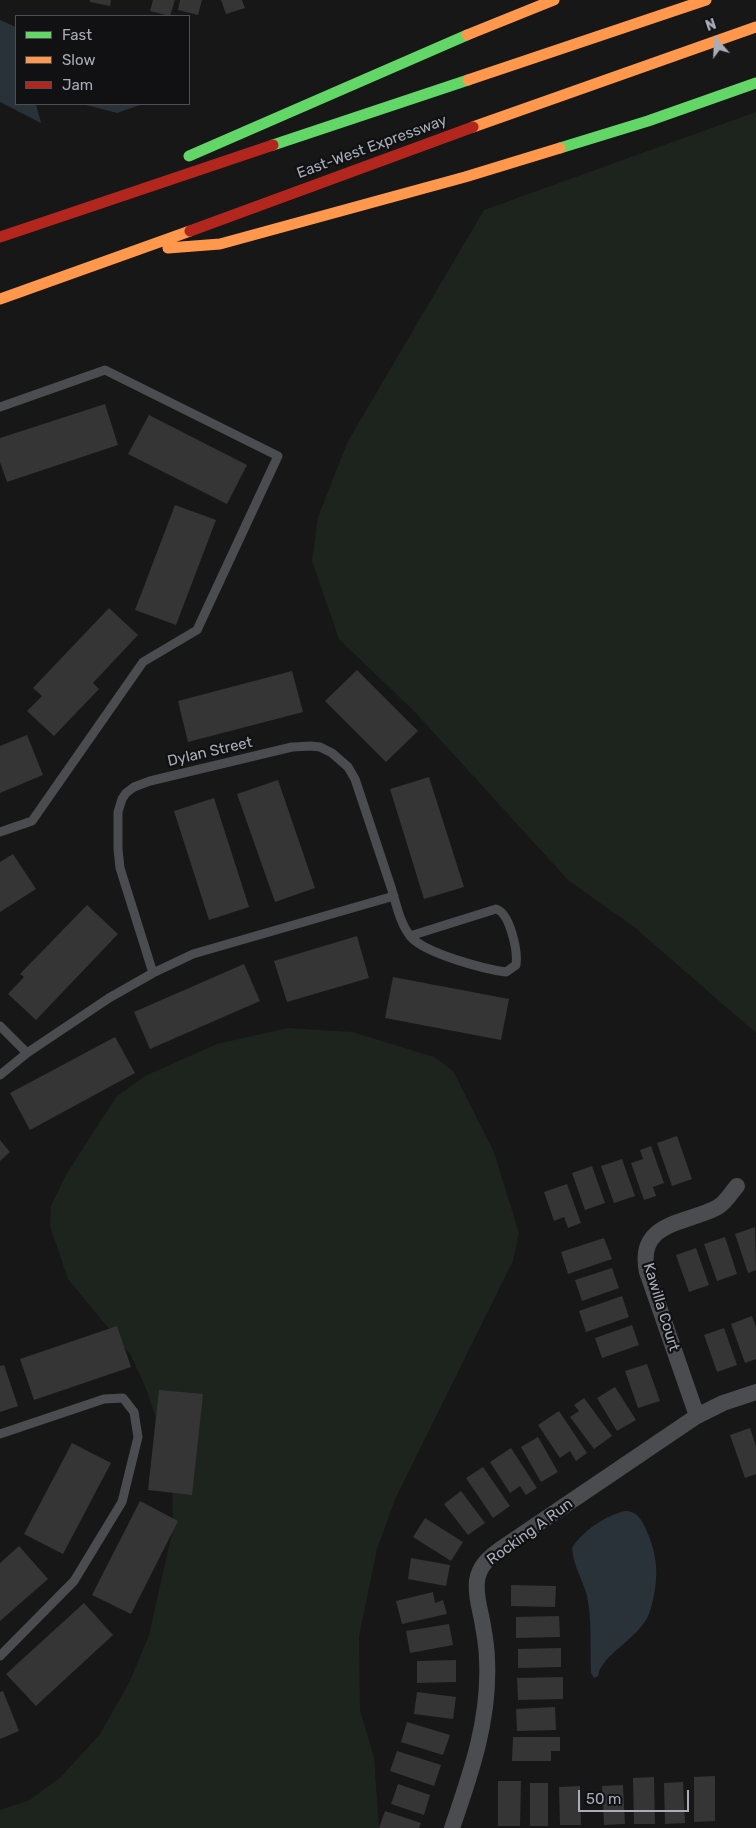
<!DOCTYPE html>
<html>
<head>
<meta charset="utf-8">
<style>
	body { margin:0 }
	#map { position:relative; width:756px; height:1828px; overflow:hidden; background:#171717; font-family:Rubik,sans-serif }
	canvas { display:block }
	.legend { position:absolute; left:15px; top:15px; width:175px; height:90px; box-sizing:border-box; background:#111113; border:1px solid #4d4f55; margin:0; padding:6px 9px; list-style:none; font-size:15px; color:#a8adb8 }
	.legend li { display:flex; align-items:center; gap:10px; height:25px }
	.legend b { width:25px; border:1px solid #4d4f55 }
	.north { position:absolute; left:691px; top:15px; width:50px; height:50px; -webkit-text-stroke:4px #111113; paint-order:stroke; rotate:341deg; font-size:14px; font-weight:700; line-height:20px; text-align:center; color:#a8adb8 }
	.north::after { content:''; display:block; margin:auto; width:18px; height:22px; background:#a8adb8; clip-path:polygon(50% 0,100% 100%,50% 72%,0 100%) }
	.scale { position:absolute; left:578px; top:1790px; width:111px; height:22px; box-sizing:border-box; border:2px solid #a8adb8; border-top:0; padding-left:6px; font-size:15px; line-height:18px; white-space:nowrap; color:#a8adb8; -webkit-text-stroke:4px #111113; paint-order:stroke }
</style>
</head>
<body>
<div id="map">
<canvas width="756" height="1828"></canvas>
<ul class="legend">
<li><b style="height:6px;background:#63d668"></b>Fast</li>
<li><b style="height:6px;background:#ff974d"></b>Slow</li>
<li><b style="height:6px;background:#b3261e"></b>Jam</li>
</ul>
<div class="north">N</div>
<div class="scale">50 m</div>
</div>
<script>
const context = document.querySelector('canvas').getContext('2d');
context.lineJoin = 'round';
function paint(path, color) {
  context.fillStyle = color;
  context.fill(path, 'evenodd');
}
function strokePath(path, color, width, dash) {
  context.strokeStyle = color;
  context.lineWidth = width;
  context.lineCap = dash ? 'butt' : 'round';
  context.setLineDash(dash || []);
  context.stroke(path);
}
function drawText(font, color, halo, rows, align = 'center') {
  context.font = font + ' Rubik,sans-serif';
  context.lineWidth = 4.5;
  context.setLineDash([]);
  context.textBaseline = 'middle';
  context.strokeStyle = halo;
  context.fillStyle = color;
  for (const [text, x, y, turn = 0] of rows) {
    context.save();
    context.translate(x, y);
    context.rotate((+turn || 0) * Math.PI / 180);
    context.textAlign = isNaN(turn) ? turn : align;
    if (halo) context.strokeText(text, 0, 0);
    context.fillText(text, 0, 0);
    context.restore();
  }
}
paint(new Path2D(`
	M 756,112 L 756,1033 L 633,926 L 569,881 L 414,711 L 339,639 L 312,561 L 318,517 L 348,441 L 484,210 Z
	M 288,1028 L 352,1032 L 434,1057 L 453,1071 L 494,1152 L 519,1233 L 513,1261 L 396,1497 L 377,1549 L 359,1636 L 360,1710 L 374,1757 L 379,1828 L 0,1828 L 0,1810 L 30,1800 L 61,1777 L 100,1734 L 130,1681 L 149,1635 L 173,1529 L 172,1463 L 145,1386 L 130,1354 L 68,1279 L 50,1226 L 51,1206 L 66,1175 L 116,1097 L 145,1076 L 217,1044 Z`), '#1d241e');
paint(new Path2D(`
	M 0,20 L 16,27 L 16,104 L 36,104 L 41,123 L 0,102 Z
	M 82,104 L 143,104 L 117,113 Z
	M 625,1511 C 637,1511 641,1519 646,1529 C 657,1554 659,1574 653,1600 C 651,1606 650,1613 647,1618 C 636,1638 614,1648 602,1666 C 599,1669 599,1673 598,1676 L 594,1678 L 591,1673 C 590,1648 592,1620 587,1596 C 583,1580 573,1565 572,1548 C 582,1531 605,1516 625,1511 Z`), '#2a3239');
paint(new Path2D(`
	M 90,0 L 111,0 L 110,6 L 90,2 Z
	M 153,0 L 175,0 L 170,16 L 150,11 Z
	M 180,0 L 202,0 L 198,15 L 178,10 Z
	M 221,0 L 242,0 L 245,8 L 226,14 Z
	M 105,404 L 118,445 L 7,482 L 0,462 L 0,438 Z
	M 149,415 L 247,465 L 227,504 L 128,454 Z
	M 175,505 L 216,520 L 176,625 L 135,610 Z
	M 109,608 L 138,635 L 93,683 L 99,689 L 54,736 L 27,711 L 42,696 L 33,688 Z
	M 357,670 L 418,731 L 386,762 L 325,701 Z
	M 292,671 L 303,712 L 188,742 L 178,701 Z
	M 27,735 L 43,775 L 0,793 L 0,746 Z
	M 429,777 L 464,887 L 424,899 L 390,789 Z
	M 278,780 L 315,888 L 275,902 L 237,794 Z
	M 214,798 L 249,907 L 209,920 L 174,811 Z
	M 13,854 L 36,889 L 0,912 L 0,862 Z
	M 87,905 L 118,934 L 36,1020 L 8,994 L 24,977 L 20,974 Z
	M 357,936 L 369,978 L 287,1002 L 274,961 Z
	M 244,964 L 260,1001 L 150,1049 L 134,1012 Z
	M 393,977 L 509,999 L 501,1040 L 385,1018 Z
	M 115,1037 L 135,1073 L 30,1130 L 10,1093 Z
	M 677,1136 L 692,1179 L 672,1186 L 657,1143 Z
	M 0,1140 L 10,1152 L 0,1161 Z
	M 651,1146 L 664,1183 L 653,1187 L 656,1196 L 644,1200 L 631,1163 L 643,1159 L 640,1150 Z
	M 622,1159 L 635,1196 L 614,1203 L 601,1166 Z
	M 592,1166 L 605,1203 L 585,1210 L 572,1173 Z
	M 567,1184 L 581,1223 L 568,1228 L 564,1217 L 554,1221 L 544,1192 Z
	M 755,1227 L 756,1270 L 748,1273 L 735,1234 Z
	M 725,1237 L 737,1274 L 717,1281 L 704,1244 Z
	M 604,1238 L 612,1259 L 568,1274 L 561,1252 Z
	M 696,1248 L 709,1285 L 689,1292 L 676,1255 Z
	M 612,1268 L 619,1288 L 582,1301 L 575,1280 Z
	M 622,1296 L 629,1317 L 586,1332 L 579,1311 Z
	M 752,1316 L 756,1327 L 756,1359 L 745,1363 L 731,1324 Z
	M 632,1325 L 639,1345 L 602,1358 L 595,1338 Z
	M 117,1326 L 131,1367 L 34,1400 L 20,1359 Z
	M 724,1328 L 737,1365 L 717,1372 L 704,1335 Z
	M 647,1364 L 660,1401 L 638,1408 L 625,1371 Z
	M 4,1365 L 18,1406 L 0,1412 L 0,1366 Z
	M 615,1387 L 636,1420 L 617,1431 L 597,1398 Z
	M 159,1390 L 203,1394 L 192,1495 L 148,1490 Z
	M 584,1398 L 612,1436 L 594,1449 L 570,1417 L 579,1411 L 574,1405 Z
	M 559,1411 L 587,1453 L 576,1461 L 570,1451 L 560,1458 L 538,1425 Z
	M 750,1428 L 756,1446 L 756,1474 L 745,1478 L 730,1435 Z
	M 538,1437 L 558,1472 L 541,1482 L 521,1447 Z
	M 72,1443 L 111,1463 L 63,1554 L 24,1534 Z
	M 511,1448 L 537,1488 L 526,1495 L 520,1486 L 510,1493 L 490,1462 Z
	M 483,1467 L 510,1506 L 493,1518 L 466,1478 Z
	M 461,1491 L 485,1523 L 468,1535 L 444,1504 Z
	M 140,1501 L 178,1521 L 131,1614 L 92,1595 Z
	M 425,1518 L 463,1542 L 451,1561 L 413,1537 Z
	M 19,1546 L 48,1579 L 0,1621 L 0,1563 Z
	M 411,1558 L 450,1565 L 446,1586 L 408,1579 Z
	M 511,1585 L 556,1586 L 555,1607 L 511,1606 Z
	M 433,1592 L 435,1603 L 443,1600 L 447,1614 L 402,1624 L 396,1601 Z
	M 84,1603 L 113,1635 L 36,1706 L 6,1674 Z
	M 559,1616 L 560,1637 L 516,1638 L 516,1617 Z
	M 449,1624 L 453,1645 L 410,1653 L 406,1631 Z
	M 561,1648 L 561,1667 L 518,1668 L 518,1649 Z
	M 456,1660 L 456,1682 L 417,1683 L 417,1661 Z
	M 563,1677 L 563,1699 L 518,1700 L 517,1678 Z
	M 3,1691 L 19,1731 L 0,1739 L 0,1692 Z
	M 417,1692 L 456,1697 L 453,1719 L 414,1714 Z
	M 555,1707 L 556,1730 L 517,1731 L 516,1709 Z
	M 407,1722 L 450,1735 L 443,1755 L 401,1742 Z
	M 513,1737 L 560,1737 L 560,1751 L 551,1751 L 551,1761 L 512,1761 Z
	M 397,1751 L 441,1765 L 434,1786 L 390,1771 Z
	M 715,1776 L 715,1821 L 694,1822 L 694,1777 Z
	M 654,1777 L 655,1824 L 634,1824 L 633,1778 Z
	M 498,1781 L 521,1781 L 520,1826 L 498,1826 Z
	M 683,1782 L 685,1823 L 665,1824 L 664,1783 Z
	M 530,1783 L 548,1783 L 548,1826 L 530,1826 Z
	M 398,1784 L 430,1795 L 424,1815 L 391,1804 Z
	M 623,1785 L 625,1824 L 604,1825 L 602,1786 Z
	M 580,1786 L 581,1825 L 560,1825 L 559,1787 Z
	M 385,1811 L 421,1823 L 419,1828 L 379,1828 Z`), '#353536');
strokePath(new Path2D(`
	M 0,407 L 105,370 L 278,456 L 197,630 L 143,662 L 32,821 L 0,832
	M 153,973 L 120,868 L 118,849 L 118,812 L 122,799 L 126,793 L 134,787 L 150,781 L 292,747 L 311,746 L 320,747 L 332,753 L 348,767 L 355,779 C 367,815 379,851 391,887 C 396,903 400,924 411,937 C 425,953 483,969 506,972 L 516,965 C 518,951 510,913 496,909 L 410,936
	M 0,1026 L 27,1053
	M 0,1075 L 27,1053 L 109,998 L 153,973 L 193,954 L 394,896
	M 0,1434 L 104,1399 L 123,1398 L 134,1412 L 138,1437 L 122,1502 L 74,1581 L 0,1656`), '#4b4c50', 9);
strokePath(new Path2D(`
	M 697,1416 L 647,1272 C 636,1221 687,1224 718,1207 C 726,1202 731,1193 737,1186
	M 452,1828 C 471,1773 490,1719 487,1660 C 487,1649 485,1637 483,1626 C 481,1611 475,1597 477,1581 C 479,1565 490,1557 502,1548 L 697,1416 L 723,1403 L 756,1392`), '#4b4c50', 16);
strokePath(new Path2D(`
	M 273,145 L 468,80
	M 560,148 L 648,121 L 756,83
	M 189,156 L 467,35`), '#63d668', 11);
strokePath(new Path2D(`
	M 467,35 L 554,0
	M 468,80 L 706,0
	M 473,127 L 756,27
	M 168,248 L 220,244 L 465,177 L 560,148
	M 0,299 L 190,231`), '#ff974d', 11);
strokePath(new Path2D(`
	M 190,231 L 473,127
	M 0,237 L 273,145`), '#b3261e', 11);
drawText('15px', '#a8adb8', '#111113', [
	["East-West Expressway",372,147,-20],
	["Dylan Street",210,752,-13],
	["Kawilla Court",661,1307,73],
	["Rocking A Run",530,1532,-36]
]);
</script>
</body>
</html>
